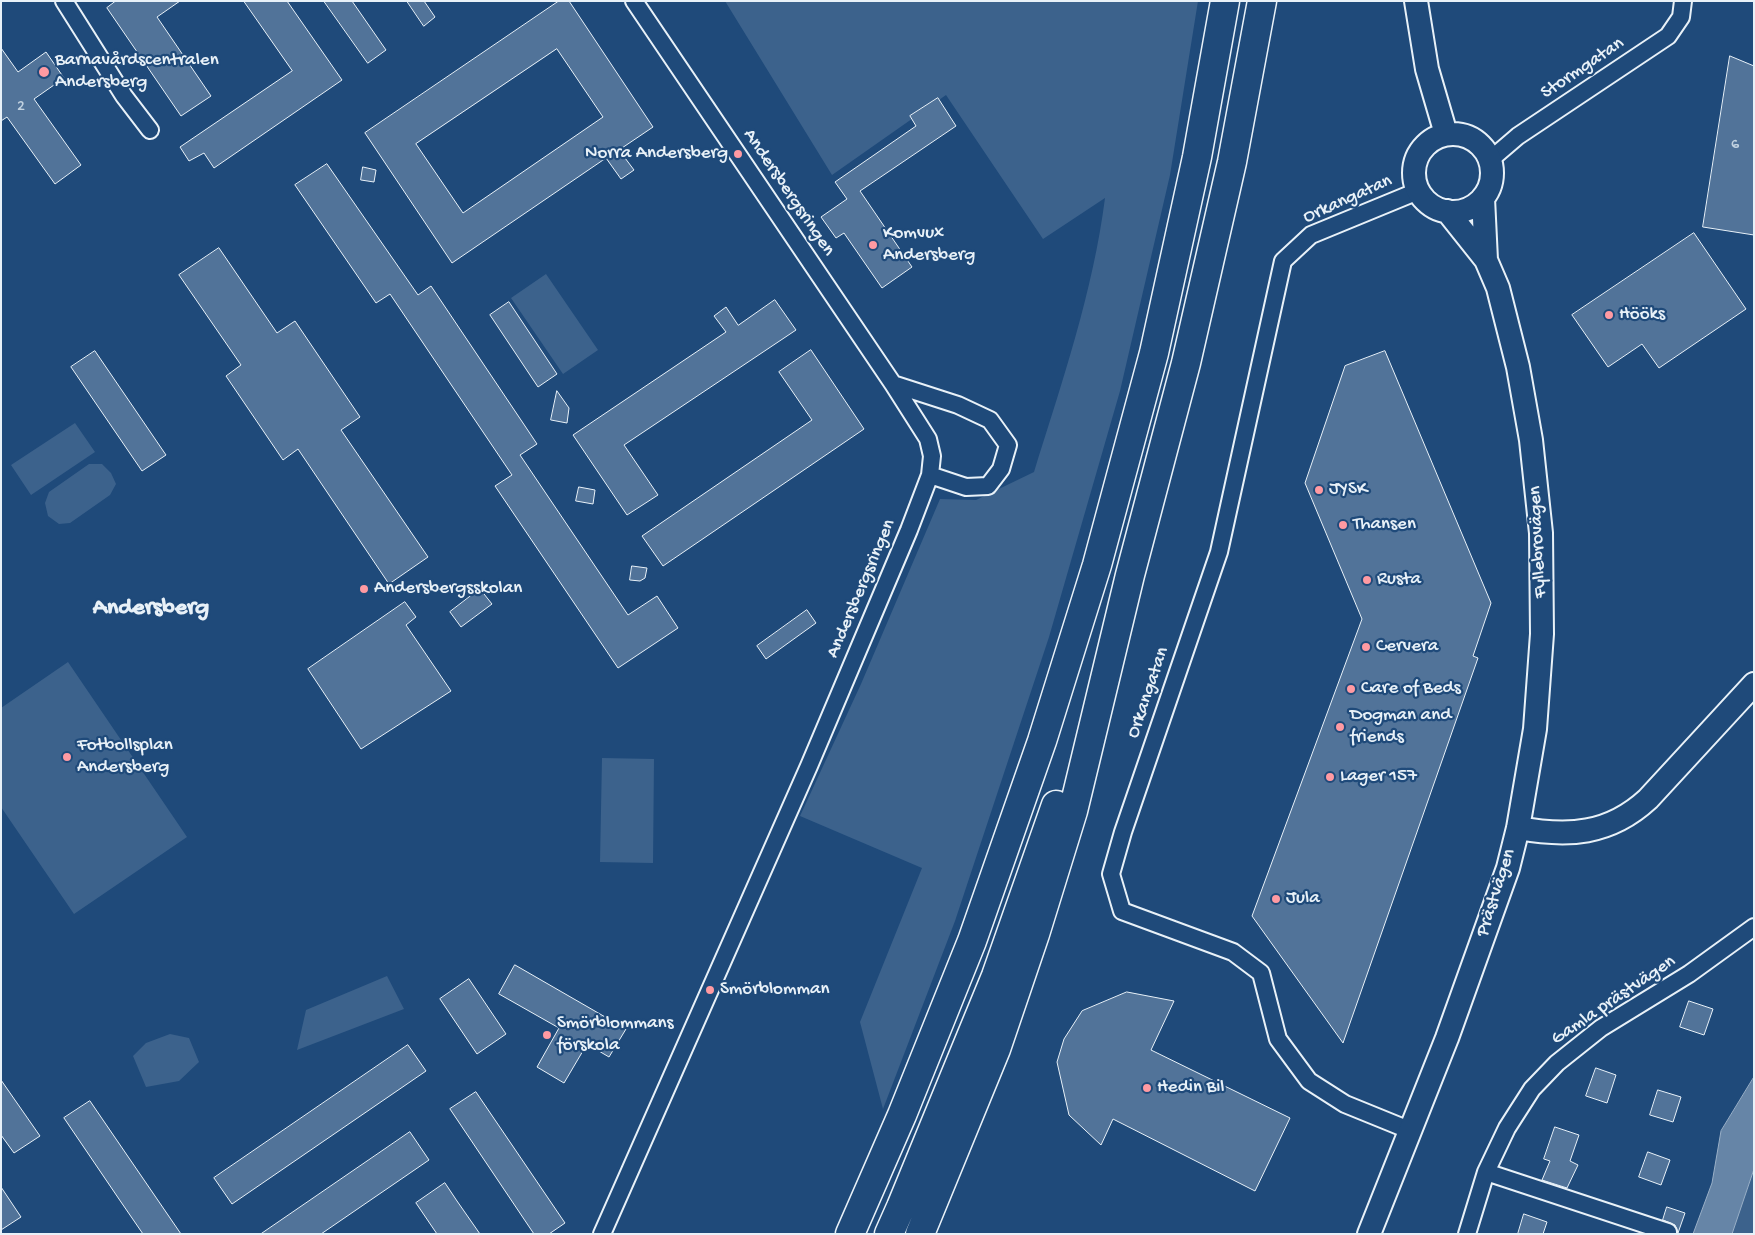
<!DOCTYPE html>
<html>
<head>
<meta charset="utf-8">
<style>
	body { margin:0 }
	#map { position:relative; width:1755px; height:1235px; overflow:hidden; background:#1f4a7a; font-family:"Gochi Hand",sans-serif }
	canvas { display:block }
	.frame { position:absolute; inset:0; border:2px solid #e8f1f8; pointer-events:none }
</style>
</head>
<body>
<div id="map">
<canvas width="1755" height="1235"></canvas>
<div class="frame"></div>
</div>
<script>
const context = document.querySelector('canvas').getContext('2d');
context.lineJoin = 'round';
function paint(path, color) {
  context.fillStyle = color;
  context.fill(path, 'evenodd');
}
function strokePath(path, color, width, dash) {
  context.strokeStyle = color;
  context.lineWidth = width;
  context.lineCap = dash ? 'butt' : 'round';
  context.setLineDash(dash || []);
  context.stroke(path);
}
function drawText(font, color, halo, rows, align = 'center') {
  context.font = font + ' "Gochi Hand",sans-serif';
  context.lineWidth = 4.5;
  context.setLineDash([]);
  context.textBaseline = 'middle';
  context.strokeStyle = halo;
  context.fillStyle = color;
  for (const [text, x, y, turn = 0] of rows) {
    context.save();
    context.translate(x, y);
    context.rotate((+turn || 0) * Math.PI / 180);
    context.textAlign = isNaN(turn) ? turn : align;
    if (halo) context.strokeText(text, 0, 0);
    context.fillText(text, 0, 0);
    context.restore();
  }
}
paint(new Path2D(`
	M 725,1 L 1198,1 L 1170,175 L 1120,391 L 1049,637 L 955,921 L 883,1109 L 860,1022 L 922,868 L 800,816 L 861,684 L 940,499 L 976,500 L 1034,472 C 1062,382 1093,292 1105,198 L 1043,239 L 946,95 L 832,175 Z
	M 546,274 L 598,350 L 563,374 L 511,298 Z
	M 75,423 L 95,452 L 31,495 L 11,465 Z
	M 89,464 L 102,464 L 111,473 L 116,484 L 110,495 L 70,523 L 59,524 L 48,516 L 45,503 L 49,492 Z
	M 68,662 L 187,837 L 74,914 L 1,807 L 1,708 Z
	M 602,758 L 654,759 L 653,863 L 600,862 Z
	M 387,976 L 404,1009 L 297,1050 L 306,1010 Z
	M 170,1034 L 189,1038 L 199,1062 L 179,1081 L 146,1087 L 133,1056 L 146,1043 Z
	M 1754,1169 L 1754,1234 L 1732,1234 Z`), '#3c628c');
const water = new Path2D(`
	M 1754,1077 L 1754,1169 L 1732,1234 L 1693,1234 L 1712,1183 L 1721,1131 Z`);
paint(water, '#6685a7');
strokePath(water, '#9ab0c7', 1);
const building = new Path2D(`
	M 116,1 L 180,1 L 157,17 L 211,96 L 181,116 L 107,8 Z
	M 244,1 L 287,1 L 342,80 L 214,168 L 204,153 L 189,161 L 180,147 L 292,71 Z
	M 324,1 L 352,1 L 386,50 L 368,63 Z
	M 407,1 L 424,1 L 435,17 L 424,26 Z
	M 559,1 L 569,1 L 653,127 L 619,150 L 634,170 L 621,179 L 606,158 L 452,263 L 365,133 ZM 557,49 L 603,117 L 463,213 L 416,144 Z
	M 1,48 L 18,72 L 46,52 L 64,78 L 34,99 L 81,165 L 55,184 L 7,117 L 1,121 Z
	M 1730,56 L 1754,66 L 1754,235 L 1703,227 Z
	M 938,98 L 956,126 L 860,191 L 912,267 L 882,288 L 844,233 L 836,238 L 821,217 L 847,199 L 835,182 L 916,126 L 910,116 Z
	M 327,164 L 418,295 L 431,286 L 525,426 L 537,444 L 520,455 L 628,615 L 657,596 L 678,628 L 618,668 L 495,486 L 512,475 L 390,294 L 376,303 L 295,185 Z
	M 363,167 L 376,170 L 374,182 L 361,180 Z
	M 1694,233 L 1746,309 L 1659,368 L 1642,344 L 1608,367 L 1572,315 Z
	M 219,248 L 277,333 L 295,321 L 360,417 L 341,430 L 428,557 L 389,584 L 298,449 L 283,460 L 226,376 L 241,365 L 179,275 Z
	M 775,300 L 796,330 L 624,445 L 658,495 L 627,515 L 573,435 L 726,332 L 714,316 L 726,307 L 738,325 Z
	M 509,302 L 557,374 L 538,387 L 490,315 Z
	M 811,350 L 864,429 L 663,566 L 642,536 L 812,420 L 779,372 Z
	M 95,351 L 166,455 L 142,471 L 71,367 Z
	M 1385,351 L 1491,603 L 1473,656 L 1478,658 L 1343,1043 L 1252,916 L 1362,619 L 1305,483 L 1345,366 Z
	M 557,391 L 569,408 L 567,423 L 551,420 Z
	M 579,487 L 595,490 L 593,504 L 576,501 Z
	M 632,566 L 647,568 L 645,578 L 640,581 L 630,580 Z
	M 480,589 L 492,604 L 461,627 L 450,612 Z
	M 405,602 L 416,617 L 406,625 L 451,691 L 361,749 L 308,669 Z
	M 807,610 L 816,623 L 766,659 L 757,646 Z
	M 515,965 L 626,1029 L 609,1057 L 587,1044 L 564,1083 L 537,1067 L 559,1028 L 499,994 Z
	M 469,979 L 506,1034 L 477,1054 L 440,999 Z
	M 1127,992 L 1174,1001 L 1151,1050 L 1290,1118 L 1255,1191 L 1113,1119 L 1101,1145 L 1069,1115 L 1057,1062 L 1064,1039 L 1082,1011 Z
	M 1689,1001 L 1713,1009 L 1704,1035 L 1680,1027 Z
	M 408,1045 L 426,1071 L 232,1204 L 214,1178 Z
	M 1596,1068 L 1616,1075 L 1607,1103 L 1586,1096 Z
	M 1,1080 L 40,1136 L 14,1153 L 1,1135 Z
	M 1658,1090 L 1681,1097 L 1673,1122 L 1650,1115 Z
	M 476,1092 L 565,1223 L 549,1234 L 534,1234 L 450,1109 Z
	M 90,1101 L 181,1234 L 143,1234 L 121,1202 L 64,1118 Z
	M 1555,1127 L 1579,1135 L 1570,1161 L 1578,1165 L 1567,1188 L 1542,1180 L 1550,1161 L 1544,1159 Z
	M 410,1132 L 429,1160 L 321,1234 L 261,1234 Z
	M 1648,1152 L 1670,1160 L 1661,1185 L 1639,1177 Z
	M 445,1183 L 457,1201 L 480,1234 L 437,1234 L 416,1203 Z
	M 1,1187 L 21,1217 L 1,1230 Z
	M 1667,1207 L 1685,1213 L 1678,1233 L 1675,1225 L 1663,1220 Z
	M 1524,1214 L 1547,1222 L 1543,1234 L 1518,1234 Z`);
paint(building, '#517399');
strokePath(building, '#e8f1f8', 1);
const street = new Path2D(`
	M 64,1 L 124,96 L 150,130
	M 1490,160 L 1518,136 L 1668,36 L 1681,17 L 1683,1
	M 893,384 L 958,405 L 990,420 L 1008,445 L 1001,469 L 988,486 L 966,487 L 930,475
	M 1409,1130 L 1345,1104 L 1309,1081 L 1278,1039 L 1261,973 L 1233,952 L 1122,911 L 1111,874 L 1123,832 L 1219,552 L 1283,261 L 1311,235 L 1418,191
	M 1486,1172 L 1668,1232
	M 602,1234 L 809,766 L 909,530 L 930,475 L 932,456 L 928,439 L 893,384 L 634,1
	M 1467,1234 L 1486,1172 L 1507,1128 L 1532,1089 L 1557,1063 L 1601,1028 L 1689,974 L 1754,927`);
const secondary = new Path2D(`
	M 1416,1 L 1427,69 L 1446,134
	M1414 173a39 39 0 1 1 78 0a39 39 0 1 1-78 0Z
	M 1483,198 L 1486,260
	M 1518,828 C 1568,837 1609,835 1648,799 L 1754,684
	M 1369,1234 L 1447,1038 L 1508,868 L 1518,828 L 1535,729 L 1542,634 L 1541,533 L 1531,440 L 1518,367 L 1498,288 L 1486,260 L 1447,211`);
const highway = new Path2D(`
	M 850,1234 L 902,1115 L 972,941 L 1042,741 L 1097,565 L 1154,353 L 1197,157 L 1225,1
	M 889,1234 L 901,1207 L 996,976 L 1056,805
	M 920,1234 L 996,1049 L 1035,934 L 1073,811 L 1130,575 L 1186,363 L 1232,162 L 1262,1`);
strokePath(street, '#e8f1f8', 20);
strokePath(secondary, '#e8f1f8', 26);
strokePath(highway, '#e8f1f8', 31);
strokePath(street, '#1f4a7a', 16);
strokePath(secondary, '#1f4a7a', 22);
strokePath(highway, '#1f4a7a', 28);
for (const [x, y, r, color] of [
	[44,72,6,"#ff9aa2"],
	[738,154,5,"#ff9aa2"],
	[873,245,5,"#ff9aa2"],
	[1609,315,5,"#ff9aa2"],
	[1319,490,5,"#ff9aa2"],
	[1343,525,5,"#ff9aa2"],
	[1367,580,5,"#ff9aa2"],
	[364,589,5,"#ff9aa2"],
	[1366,647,5,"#ff9aa2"],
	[1351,689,5,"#ff9aa2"],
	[1340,727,5,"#ff9aa2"],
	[67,757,5,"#ff9aa2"],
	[1330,777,5,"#ff9aa2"],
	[1276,899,5,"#ff9aa2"],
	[710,990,5,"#ff9aa2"],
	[547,1035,5,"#ff9aa2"],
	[1147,1088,5,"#ff9aa2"]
]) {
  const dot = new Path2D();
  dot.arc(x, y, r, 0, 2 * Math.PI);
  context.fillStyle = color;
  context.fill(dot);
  strokePath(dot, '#1f4a7a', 2);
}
drawText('16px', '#c2d2e0', null, [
	["2",21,108],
	["6",1735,146]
]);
drawText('19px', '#e8f1f8', '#1f4a7a', [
	["Barnavårdscentralen",55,61],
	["Andersberg",55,83],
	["Norra Andersberg",728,154,"right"],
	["Komvux",883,234],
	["Andersberg",883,256],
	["Hööks",1619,315],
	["JYSK",1329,490],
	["Thansen",1353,525],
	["Rusta",1377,580],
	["Andersbergsskolan",374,589],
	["Cervera",1376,647],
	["Care of Beds",1361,689],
	["Dogman and",1350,716],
	["friends",1350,738],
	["Fotbollsplan",77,746],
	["Andersberg",77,768],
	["Lager 157",1340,777],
	["Jula",1286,899],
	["Smörblomman",720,990],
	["Smörblommans",557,1024],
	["förskola",557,1046],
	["Hedin Bil",1157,1088]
], 'left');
drawText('19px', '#e8f1f8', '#1f4a7a', [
	["Stormgatan",1583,69,-34],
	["Andersbergsringen",788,193,56],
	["Orkangatan",1348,200,-24],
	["Fyllebrovägen",1539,542,-93],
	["Andersbergsringen",862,589,-67],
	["Orkangatan",1149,693,-71],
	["Prästvägen",1497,893,-72],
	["Gamla prästvägen",1614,1001,-34]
]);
drawText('bold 24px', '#e8f1f8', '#1f4a7a', [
	["Andersberg",151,609]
]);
</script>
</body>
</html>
